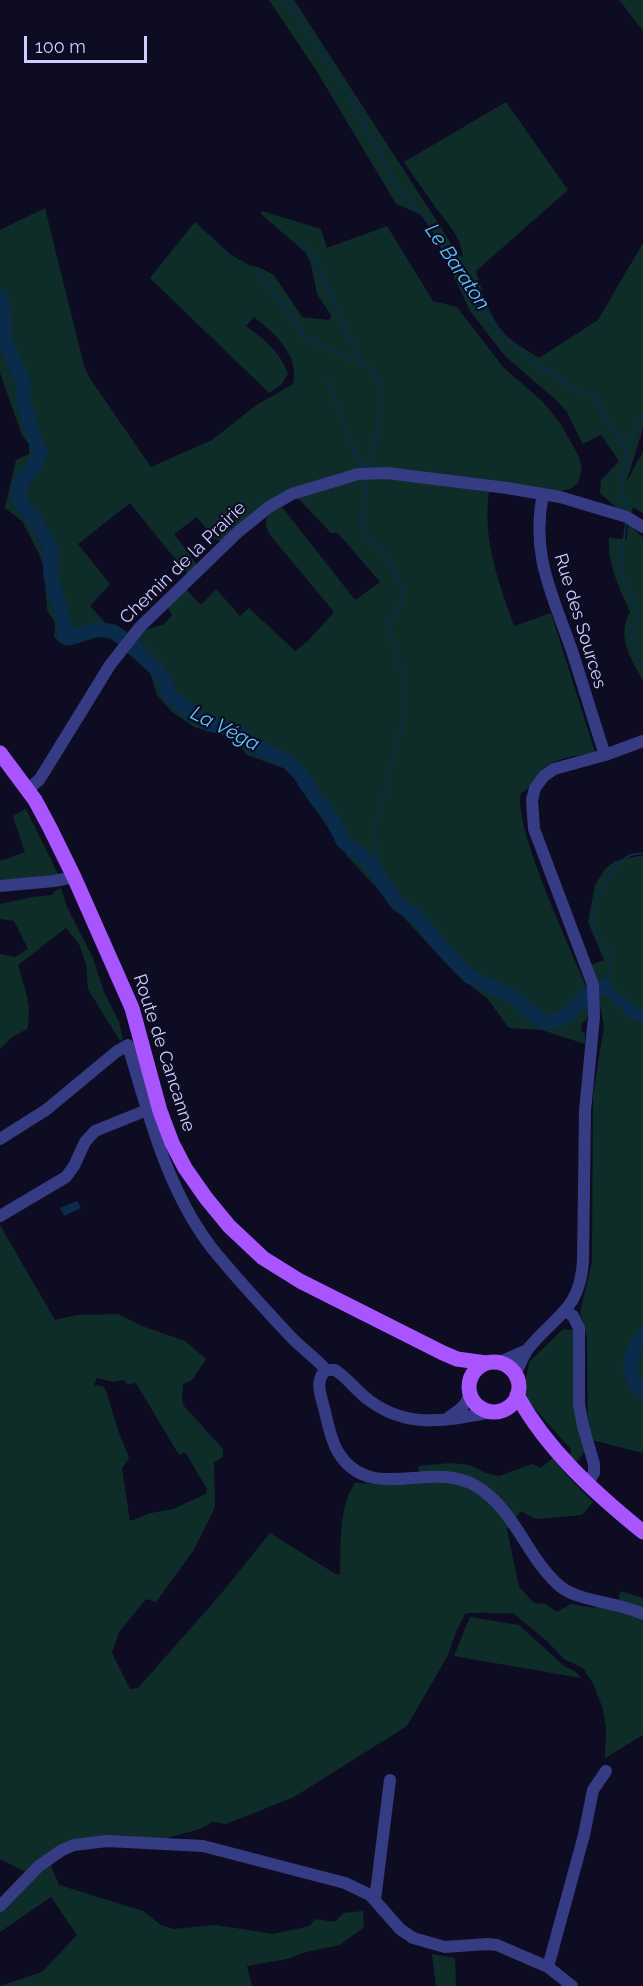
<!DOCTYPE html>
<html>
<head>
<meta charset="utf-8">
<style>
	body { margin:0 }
	#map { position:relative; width:643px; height:1986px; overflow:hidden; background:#0d0c23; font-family:Raleway,sans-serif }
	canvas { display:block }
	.scale { position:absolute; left:24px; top:36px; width:123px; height:27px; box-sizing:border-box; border:3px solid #cecfff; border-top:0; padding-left:8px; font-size:18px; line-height:21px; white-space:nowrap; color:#cecfff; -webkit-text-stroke:4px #0d0c23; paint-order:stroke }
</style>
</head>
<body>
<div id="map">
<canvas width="643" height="1986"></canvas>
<div class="scale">100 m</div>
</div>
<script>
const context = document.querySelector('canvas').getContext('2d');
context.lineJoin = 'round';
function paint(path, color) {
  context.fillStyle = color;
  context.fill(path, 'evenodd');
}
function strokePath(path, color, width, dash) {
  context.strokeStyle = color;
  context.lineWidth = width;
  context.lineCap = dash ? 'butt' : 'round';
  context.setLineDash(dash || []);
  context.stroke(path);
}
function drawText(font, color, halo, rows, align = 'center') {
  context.font = font + ' Raleway,sans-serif';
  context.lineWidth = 4.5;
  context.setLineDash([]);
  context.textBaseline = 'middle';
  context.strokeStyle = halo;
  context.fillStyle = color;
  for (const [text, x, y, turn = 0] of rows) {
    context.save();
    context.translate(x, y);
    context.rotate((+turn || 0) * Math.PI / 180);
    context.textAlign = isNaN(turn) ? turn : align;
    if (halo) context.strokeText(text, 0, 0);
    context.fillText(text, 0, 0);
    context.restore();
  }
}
paint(new Path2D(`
	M 269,0 L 294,0 L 458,254 L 463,258 C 462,236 443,218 431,201 C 422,188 413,175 404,162 L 506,102 L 568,190 L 476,271 C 483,294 489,318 507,336 C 516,344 528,351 539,358 L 598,320 L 643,243 L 643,428 L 626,483 L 643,451 L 643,513 L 633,507 L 631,514 L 618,509 L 600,493 L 601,480 L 619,461 L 601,435 L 583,444 L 567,412 L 556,400 L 505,356 L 470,311 L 434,234 L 422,215 L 396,204 L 316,70 Z
	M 619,0 L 643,0 L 643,31 C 634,21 628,10 619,0 Z
	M 45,208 L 84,366 L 91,380 L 151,467 L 212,440 L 255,406 L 293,384 C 300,355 275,334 254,317 L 246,326 C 265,340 280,351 288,374 L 282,384 L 269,393 L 150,278 L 195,222 L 231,255 L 251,266 L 258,267 L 274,275 L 302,317 L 330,320 L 331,315 L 317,294 L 311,264 L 306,253 L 261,214 L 262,211 L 321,229 L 327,248 L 387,226 L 433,301 L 457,307 L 503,367 L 542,401 L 561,424 L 579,457 L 582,468 L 578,483 L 570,489 L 559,491 L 361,469 L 340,473 L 277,497 L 222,542 L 213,538 L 197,517 L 174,534 L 197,565 L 188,575 L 130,503 L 78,544 L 110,584 L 90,606 L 109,627 L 99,625 L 77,630 L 76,641 L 62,644 L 54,637 L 55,623 L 47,610 L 44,568 L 39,554 L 22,521 L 5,508 L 16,460 L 29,454 L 29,444 L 22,435 L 0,373 L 0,230 Z
	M 362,477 L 405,480 L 489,492 C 482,538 499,584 514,626 L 551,613 L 595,752 C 579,756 557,757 544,768 C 535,775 531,789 521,793 C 512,826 574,956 589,993 L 590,1004 L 587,1019 L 582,1023 L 581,1031 L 585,1034 L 585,1044 L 542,1030 L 509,1028 L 487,998 L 456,974 L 348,857 L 292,775 L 286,769 L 247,755 L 232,735 L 196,728 L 172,712 L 157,695 L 150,672 L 125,651 L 142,631 L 163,625 L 172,615 L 167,606 L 186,589 L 201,605 L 216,589 L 240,616 L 249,608 L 295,651 L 308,641 L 334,612 L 270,535 C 261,517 267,515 282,507 L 355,600 L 380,582 L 338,533 L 331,533 L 298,498 Z
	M 628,522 L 643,538 L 643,681 C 631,659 616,636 630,612 C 620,589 607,564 609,538 L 627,539 Z
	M 26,809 L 59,876 L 0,882 L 0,861 L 25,852 L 13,816 Z
	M 643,855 L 643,1453 L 588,1439 L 587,1337 L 580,1313 L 592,1262 L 593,1095 L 604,1026 L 598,994 L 589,966 L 604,960 L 588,922 L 595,885 L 605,869 L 615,861 Z
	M 61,888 L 67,907 L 93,958 L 104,992 L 119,1022 L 123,1039 L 120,1041 L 88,989 L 86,964 L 79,944 L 66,928 L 18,965 C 24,987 33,1006 27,1029 L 12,1037 L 0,1049 L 0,954 L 15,957 L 28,949 L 14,921 L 0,919 L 0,904 L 33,897 L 52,895 L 55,891 Z
	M 0,1225 L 55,1320 L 76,1315 L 118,1314 L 142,1326 L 185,1341 L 206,1359 L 192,1380 L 183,1384 L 182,1399 L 184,1406 L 223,1449 L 223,1457 L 214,1462 L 215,1507 L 193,1551 L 156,1602 L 146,1599 L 119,1632 L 112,1653 L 130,1689 L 138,1688 L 220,1595 L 270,1533 L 334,1573 L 340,1575 C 341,1546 338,1508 355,1483 L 386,1484 L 436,1479 L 490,1492 L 419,1473 L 418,1466 L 451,1463 L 469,1465 L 486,1473 L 499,1476 L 532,1464 L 541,1468 L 554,1457 L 567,1476 L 593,1502 L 582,1515 L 536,1519 L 521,1511 L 507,1529 L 519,1587 L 534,1603 L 545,1604 L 557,1612 L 571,1604 L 595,1608 L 597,1604 L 643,1619 L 643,1735 L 605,1758 L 606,1728 L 603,1709 L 593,1683 L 583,1668 L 564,1659 L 548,1642 L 513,1613 C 497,1615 481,1611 465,1614 L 457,1629 L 448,1655 L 407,1726 L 294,1797 L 226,1824 L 213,1822 L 200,1829 L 156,1841 L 99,1838 L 26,1872 L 0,1859 ZM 97,1378 L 113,1382 L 124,1380 L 127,1385 L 136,1383 L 179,1455 L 185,1452 L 207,1489 L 206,1494 L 173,1509 L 151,1513 L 130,1521 L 122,1469 L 129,1458 L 119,1433 L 106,1391 L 103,1386 L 94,1385 Z
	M 563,1329 L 573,1330 L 576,1336 L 584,1452 L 577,1462 L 570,1456 L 571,1449 L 523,1396 L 529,1362 Z
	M 620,1591 L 643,1598 L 643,1611 L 619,1601 Z
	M 470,1617 L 519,1625 L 564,1666 L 576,1672 L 581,1678 L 454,1656 Z
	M 50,1864 L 59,1885 L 143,1911 L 161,1925 L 173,1929 L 216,1925 L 273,1934 L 310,1926 L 315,1919 L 335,1922 L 343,1913 L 363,1911 L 364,1927 L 340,1945 L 306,1952 L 287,1959 L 247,1966 L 252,1986 L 0,1986 L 42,1972 L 77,1935 L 51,1897 L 0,1932 L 0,1910 Z
	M 432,1954 L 455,1958 L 456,1986 L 436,1986 Z`), '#0f2d28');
paint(new Path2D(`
	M 602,978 C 611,982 614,989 621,995 C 628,1001 635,1006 643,1010 L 643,1024 L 629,1017 L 607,996 L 597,995 L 596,982 Z
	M 77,1201 L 81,1208 L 64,1216 L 60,1208 Z
	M 643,1324 L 643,1344 L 637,1369 L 643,1381 L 643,1401 C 625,1391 619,1367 627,1349 C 630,1340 638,1331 643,1324 Z`), '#0a2b49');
strokePath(new Path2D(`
	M 286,0 L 351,99 L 394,182 L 403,195 L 419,210 L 441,243 L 463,282 L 504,336 L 521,353 L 540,367 L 559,377 L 574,391 L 594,395 L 607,422 L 620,437 L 626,453 L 627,463 L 620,481 L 626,509
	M 300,243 L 310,252 L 316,262 L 361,363
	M 257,273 C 274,296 293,315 306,340 C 321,343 327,347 340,355 C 349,361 361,361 370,369 C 391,389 375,444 369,469
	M 327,380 L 356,455 L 362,464 L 370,466
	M 626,452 L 643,414
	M 367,479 L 361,524 L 368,539 L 385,553 L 403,590 C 404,604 395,612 387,623 L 401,669 L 405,689 L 406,711 L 373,833 L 380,868 L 379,879
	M 626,522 L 620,573 L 638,612 C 631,638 627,641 643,665
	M 608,983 C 608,974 612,958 608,951 C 602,941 594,935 592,923 C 589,904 612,864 629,856 C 633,854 639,854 643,853`), '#0a2b49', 2);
strokePath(new Path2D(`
	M 0,298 L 4,315 L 4,341 L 23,380 L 24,403 L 31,429 L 40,452 L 36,463 L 21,482 L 19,495 L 20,501 L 37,524 L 50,546 L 51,577 L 64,623 L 65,637 L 69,638 L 98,629 L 114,632 L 132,645 L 158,671 L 167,687 L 169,695 L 178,703 L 209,724 L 231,729 L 242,734 L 255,746 L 288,762 L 300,774 L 315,797 L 330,815 L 344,842 L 359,853 L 370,864 L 397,903 L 418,918 L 441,947 L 469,976 L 511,996 L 542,1022 C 579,1021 581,988 604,988`), '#0a2b49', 15);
strokePath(new Path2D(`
	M 543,494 C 530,557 554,597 573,654 C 584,688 594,722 605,755
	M 28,789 L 39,780 L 46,769 L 110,665 L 140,627 L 238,532 L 269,507 L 292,494 L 358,474 L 387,473 L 507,488 L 560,497 L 627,517 L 643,527
	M 0,886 L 54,881 L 74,877
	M 0,1139 L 46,1110 L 116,1052 L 128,1045 C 148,1114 167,1189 211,1247 C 235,1277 263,1307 290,1336 C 301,1348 315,1357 326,1370
	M 0,1216 L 66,1177 L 74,1166 L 85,1142 L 95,1131 L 147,1110
	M 566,1311 L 573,1316 L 579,1328 L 579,1404 L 583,1426 L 594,1464 L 594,1473 L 587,1484
	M 500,1362 L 527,1350
	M 515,1375 C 519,1367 523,1356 528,1349 C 555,1315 580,1311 583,1261 L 585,1111 L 594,1017 L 593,985 L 534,829 L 532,800 L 535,788 L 544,776 L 554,769 L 605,755 L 643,741
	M 492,1412 C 448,1420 410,1430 370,1401 C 357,1392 348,1378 335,1370 L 326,1370 C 314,1381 321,1395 324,1408 C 328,1422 330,1439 338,1452 C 370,1505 431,1459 476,1486 C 516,1510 527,1559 561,1587 C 580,1602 619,1602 643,1614
	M 449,1417 C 460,1410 466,1406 470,1393
	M 375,1900 L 390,1780
	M 0,1906 L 39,1866 L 62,1850 L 74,1845 L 107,1841 L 203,1846 L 345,1883 L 370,1895 L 400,1929 L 413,1938 L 445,1947 L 487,1944 L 497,1945 L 548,1967 L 572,1986
	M 548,1967 L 584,1835 L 593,1790 L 606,1771`), '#353c84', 12);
strokePath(new Path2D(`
	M 0,753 L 35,800 L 50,828 L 74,877 L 132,1008 L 160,1111 L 172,1143 L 185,1168 L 206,1198 L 229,1226 L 263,1258 L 300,1281 L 443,1353 L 457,1359 L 486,1363
	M469 1387a25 25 0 1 1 50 0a25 25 0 1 1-50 0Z
	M 517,1395 C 547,1450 595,1493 643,1532`), '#a955ff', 15);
drawText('18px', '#cecfff', '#0d0c23', [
	["Chemin de la Prairie",183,563,-44],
	["Rue des Sources",580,621,73],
	["Route de Cancanne",164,1053,72]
]);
drawText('italic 20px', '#5cc9ff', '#0d0c23', [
	["Le Baraton",457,267,56],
	["La Véga",225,729,27]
]);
</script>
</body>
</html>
